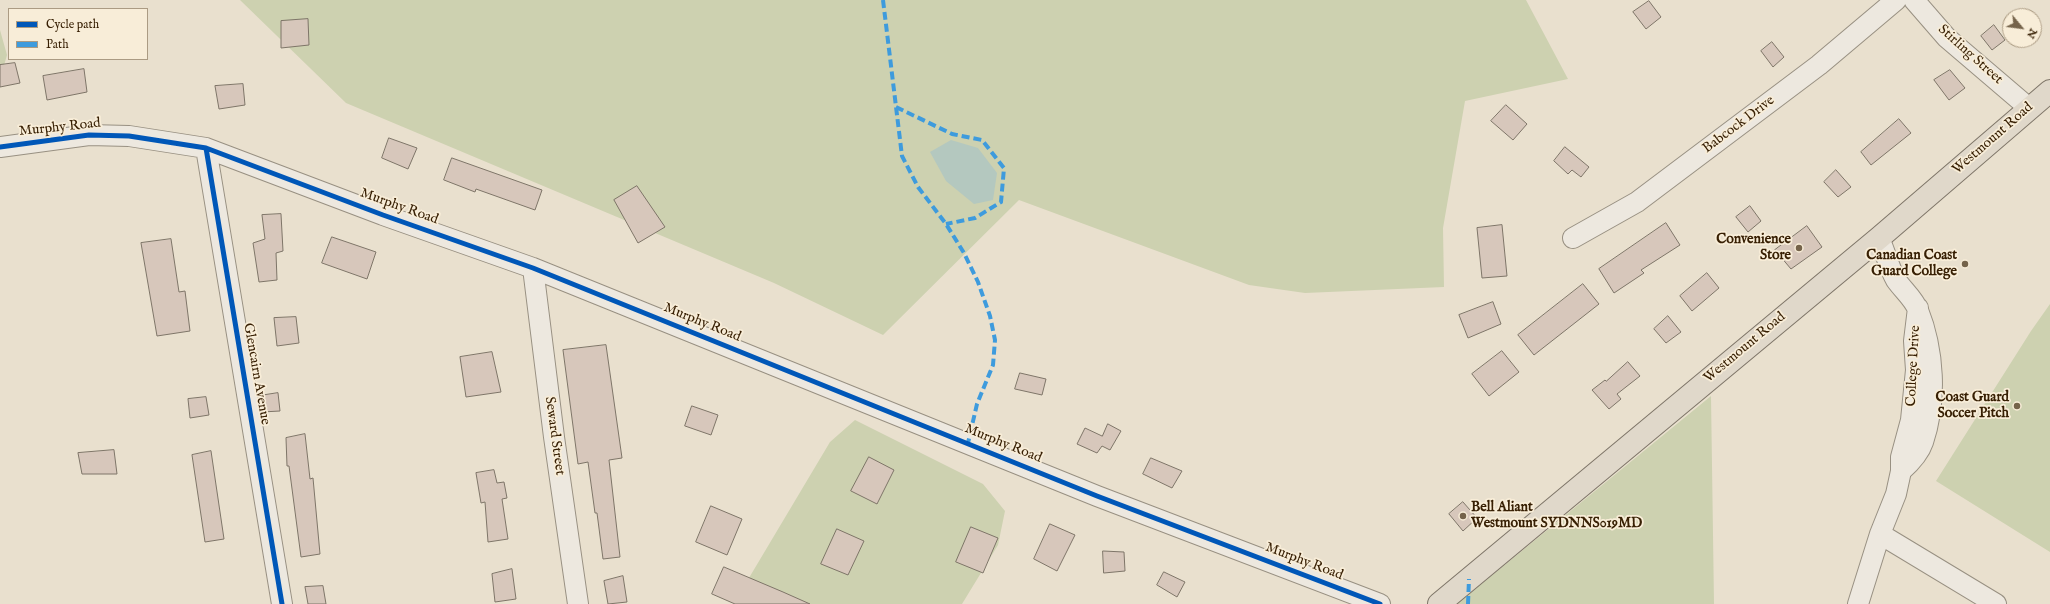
<!DOCTYPE html>
<html>
<head>
<meta charset="utf-8">
<style>
	body { margin:0 }
	#map { position:relative; width:2050px; height:604px; overflow:hidden; background:#e9e0ce; font-family:"IM FELL English",serif }
	canvas { display:block }
	.legend { position:absolute; left:8px; top:8px; width:140px; height:52px; box-sizing:border-box; background:#f8edd8; border:1px solid #ab9b83; margin:0; padding:5px 7px; list-style:none; font-size:12px; color:#371f03 }
	.legend li { display:flex; align-items:center; gap:8px; height:20px }
	.legend b { width:20px; border:1px solid #ab9b83 }
	.north { position:absolute; left:2002px; top:8px; width:40px; height:40px; box-sizing:border-box; background:#f8edd8; border:1px solid #ab9b83; border-radius:50%; rotate:119deg; font-size:11px; font-weight:700; line-height:16px; text-align:center; color:#371f03 }
	.north::after { content:''; display:block; margin:auto; width:14px; height:18px; background:#75634a; clip-path:polygon(50% 0,100% 100%,50% 72%,0 100%) }
</style>
</head>
<body>
<div id="map">
<canvas width="2050" height="604"></canvas>
<ul class="legend">
<li><b style="height:5px;background:#0057b8"></b>Cycle path</li>
<li><b style="height:5px;background:#3e9bdd"></b>Path</li>
</ul>
<div class="north">N</div>
</div>
<script>
const context = document.querySelector('canvas').getContext('2d');
context.lineJoin = 'round';
function paint(path, color) {
  context.fillStyle = color;
  context.fill(path, 'evenodd');
}
function strokePath(path, color, width, dash) {
  context.strokeStyle = color;
  context.lineWidth = width;
  context.lineCap = dash ? 'butt' : 'round';
  context.setLineDash(dash || []);
  context.stroke(path);
}
function drawText(font, color, halo, rows, align = 'center') {
  context.font = font + ' "IM FELL English",serif';
  context.lineWidth = 3.5;
  context.setLineDash([]);
  context.textBaseline = 'middle';
  context.strokeStyle = halo;
  context.fillStyle = color;
  for (const [text, x, y, turn = 0] of rows) {
    context.save();
    context.translate(x, y);
    context.rotate((+turn || 0) * Math.PI / 180);
    context.textAlign = isNaN(turn) ? turn : align;
    if (halo) context.strokeText(text, 0, 0);
    context.fillText(text, 0, 0);
    context.restore();
  }
}
paint(new Path2D(`
	M 240,0 L 1526,0 L 1568,79 L 1465,101 L 1443,228 L 1444,287 L 1305,293 L 1249,285 L 1019,200 L 883,335 L 774,283 L 346,103 Z
	M 0,30 L 7,55 L 1,76 L 0,76 Z
	M 2050,304 L 2050,552 L 1936,481 L 2031,331 Z
	M 1711,396 L 1714,604 L 1457,604 Z
	M 855,420 L 983,484 L 1005,511 L 998,545 L 962,604 L 737,604 L 740,593 L 830,442 Z`), '#cdd1b0');
paint(new Path2D(`
	M 951,140 L 978,148 L 997,173 L 993,200 L 974,204 L 946,181 L 930,152 Z`), '#b4c8bf');
const building = new Path2D(`
	M 1649,1 L 1661,17 L 1646,29 L 1633,12 Z
	M 308,19 L 309,45 L 281,48 L 281,21 Z
	M 1994,25 L 2005,40 L 1992,50 L 1981,36 Z
	M 1772,42 L 1784,57 L 1773,67 L 1761,51 Z
	M 15,63 L 20,83 L 0,87 L 0,65 Z
	M 84,69 L 87,92 L 47,100 L 43,76 Z
	M 1950,70 L 1965,88 L 1949,100 L 1934,80 Z
	M 243,84 L 245,105 L 219,109 L 215,86 Z
	M 1506,105 L 1527,124 L 1513,140 L 1491,121 Z
	M 1899,119 L 1911,133 L 1871,165 L 1861,152 Z
	M 389,138 L 417,148 L 408,169 L 382,158 Z
	M 1565,147 L 1589,167 L 1581,177 L 1572,170 L 1568,174 L 1554,161 Z
	M 452,158 L 542,190 L 535,210 L 476,189 L 475,192 L 444,180 Z
	M 1836,170 L 1851,187 L 1838,197 L 1824,182 Z
	M 637,186 L 665,227 L 638,243 L 614,200 Z
	M 1750,206 L 1761,221 L 1748,232 L 1736,217 Z
	M 281,214 L 283,251 L 276,253 L 277,280 L 259,282 L 253,243 L 265,239 L 262,215 Z
	M 1666,223 L 1680,245 L 1641,270 L 1644,273 L 1614,293 L 1599,269 Z
	M 1502,225 L 1507,276 L 1482,278 L 1477,228 Z
	M 1807,226 L 1822,247 L 1791,269 L 1775,250 Z
	M 332,237 L 376,252 L 367,279 L 322,263 Z
	M 171,239 L 179,292 L 185,291 L 190,331 L 157,336 L 141,243 Z
	M 1707,273 L 1719,288 L 1692,311 L 1680,296 Z
	M 1583,284 L 1599,304 L 1534,355 L 1518,335 Z
	M 1493,302 L 1501,324 L 1468,338 L 1459,315 Z
	M 1668,316 L 1681,332 L 1666,343 L 1654,329 Z
	M 296,317 L 299,343 L 277,346 L 274,318 Z
	M 606,345 L 622,458 L 609,460 L 620,557 L 603,559 L 597,513 L 595,513 L 588,462 L 578,464 L 563,350 Z
	M 1502,351 L 1519,372 L 1489,396 L 1472,374 Z
	M 492,352 L 501,392 L 466,397 L 460,357 Z
	M 1628,362 L 1640,376 L 1617,394 L 1621,399 L 1609,409 L 1592,390 L 1605,380 L 1606,381 Z
	M 1020,373 L 1046,379 L 1042,395 L 1015,389 Z
	M 278,393 L 280,411 L 262,412 L 259,396 Z
	M 206,397 L 209,415 L 190,418 L 188,399 Z
	M 692,406 L 718,415 L 711,435 L 685,426 Z
	M 1108,424 L 1121,431 L 1110,450 L 1102,446 L 1097,453 L 1077,444 L 1085,428 L 1102,436 Z
	M 305,434 L 310,479 L 313,478 L 320,554 L 301,557 L 289,466 L 287,466 L 286,438 Z
	M 114,450 L 117,474 L 82,474 L 78,453 Z
	M 211,451 L 224,539 L 205,542 L 192,455 Z
	M 869,457 L 894,470 L 877,504 L 851,491 Z
	M 1151,458 L 1182,471 L 1172,488 L 1143,474 Z
	M 494,470 L 497,483 L 504,482 L 507,498 L 502,499 L 508,539 L 488,542 L 485,502 L 481,503 L 476,473 Z
	M 1463,502 L 1477,518 L 1463,531 L 1449,514 Z
	M 711,506 L 742,519 L 727,555 L 696,542 Z
	M 1050,524 L 1075,535 L 1057,571 L 1034,559 Z
	M 971,527 L 998,538 L 983,573 L 956,562 Z
	M 837,529 L 864,541 L 848,575 L 821,564 Z
	M 1103,551 L 1124,552 L 1125,571 L 1104,573 Z
	M 724,567 L 783,592 L 810,604 L 735,604 L 712,594 Z
	M 512,569 L 516,599 L 495,602 L 492,574 Z
	M 1164,572 L 1185,582 L 1177,597 L 1157,585 Z
	M 623,576 L 627,602 L 608,604 L 604,581 Z
	M 323,586 L 326,604 L 308,604 L 305,587 Z`);
paint(building, '#d7c7bb');
strokePath(building, '#7e7568', 1);
const minor = new Path2D(`
	M 1914,0 L 1947,38 L 2029,108
	M 0,147 L 89,135 L 129,136 L 206,148 L 383,215 L 533,268 L 1097,496 L 1380,604
	M 206,148 L 282,604
	M 1573,238 L 1637,202 L 1819,65 L 1896,0
	M 1879,238 C 1885,251 1889,268 1896,280 C 1903,290 1914,299 1918,310 C 1934,350 1937,400 1923,442 C 1919,454 1910,463 1901,471
	M 533,268 L 554,437 L 578,604
	M 1880,534 L 1996,604
	M 1858,604 L 1880,534 L 1896,494 L 1901,471 L 1901,457 L 1911,420 L 1916,370 L 1914,341 L 1918,308`);
const major = new Path2D(`
	M 1439,604 L 1879,238 L 2050,91`);
strokePath(minor, '#989082', 22);
strokePath(major, '#7e7568', 24);
strokePath(minor, '#ede8df', 20);
strokePath(major, '#e0d8ca', 22);
strokePath(new Path2D(`
	M 883,0 L 902,156 L 918,187 L 946,224 L 964,253 L 978,282 L 990,316 L 995,340 L 993,365 L 977,404 L 968,443
	M 896,107 L 952,134 L 982,140 L 1004,168 L 1001,202 L 975,218 L 946,224
	M 1468,604 L 1469,579`), '#3e9bdd', 4, [8, 4]);
strokePath(new Path2D(`
	M 0,147 L 89,135 L 129,136 L 206,148 L 383,215 L 533,268 L 1097,496 L 1380,604
	M 206,148 L 282,604`), '#0057b8', 5);
for (const [x, y, r, color] of [
	[1799,248,4,"#75634a"],
	[1965,264,4,"#75634a"],
	[2017,406,4,"#75634a"],
	[1463,516,4,"#75634a"]
]) {
  const dot = new Path2D();
  dot.arc(x, y, r, 0, 2 * Math.PI);
  context.fillStyle = color;
  context.fill(dot);
  strokePath(dot, '#f8edd8', 1.5);
}
drawText('14px', '#371f03', '#f8edd8', [
	["Stirling Street",1970,55,42],
	["Babcock Drive",1739,125,-37],
	["Murphy Road",60,128,-6],
	["Westmount Road",1993,139,-41],
	["Murphy Road",399,207,20],
	["Murphy Road",702,323,22],
	["Westmount Road",1745,348,-40],
	["College Drive",1914,366,-87],
	["Glencairn Avenue",256,374,80],
	["Seward Street",554,436,82],
	["Murphy Road",1003,444,22],
	["Murphy Road",1304,562,21]
]);
drawText('bold 14px', '#371f03', '#f8edd8', [
	["Convenience",1791,240],
	["Store",1791,256],
	["Canadian Coast",1957,256],
	["Guard College",1957,272],
	["Coast Guard",2009,398],
	["Soccer Pitch",2009,414],
	["Bell Aliant",1471,508,"left"],
	["Westmount SYDNNS019MD",1471,524,"left"]
], 'right');
</script>
</body>
</html>
